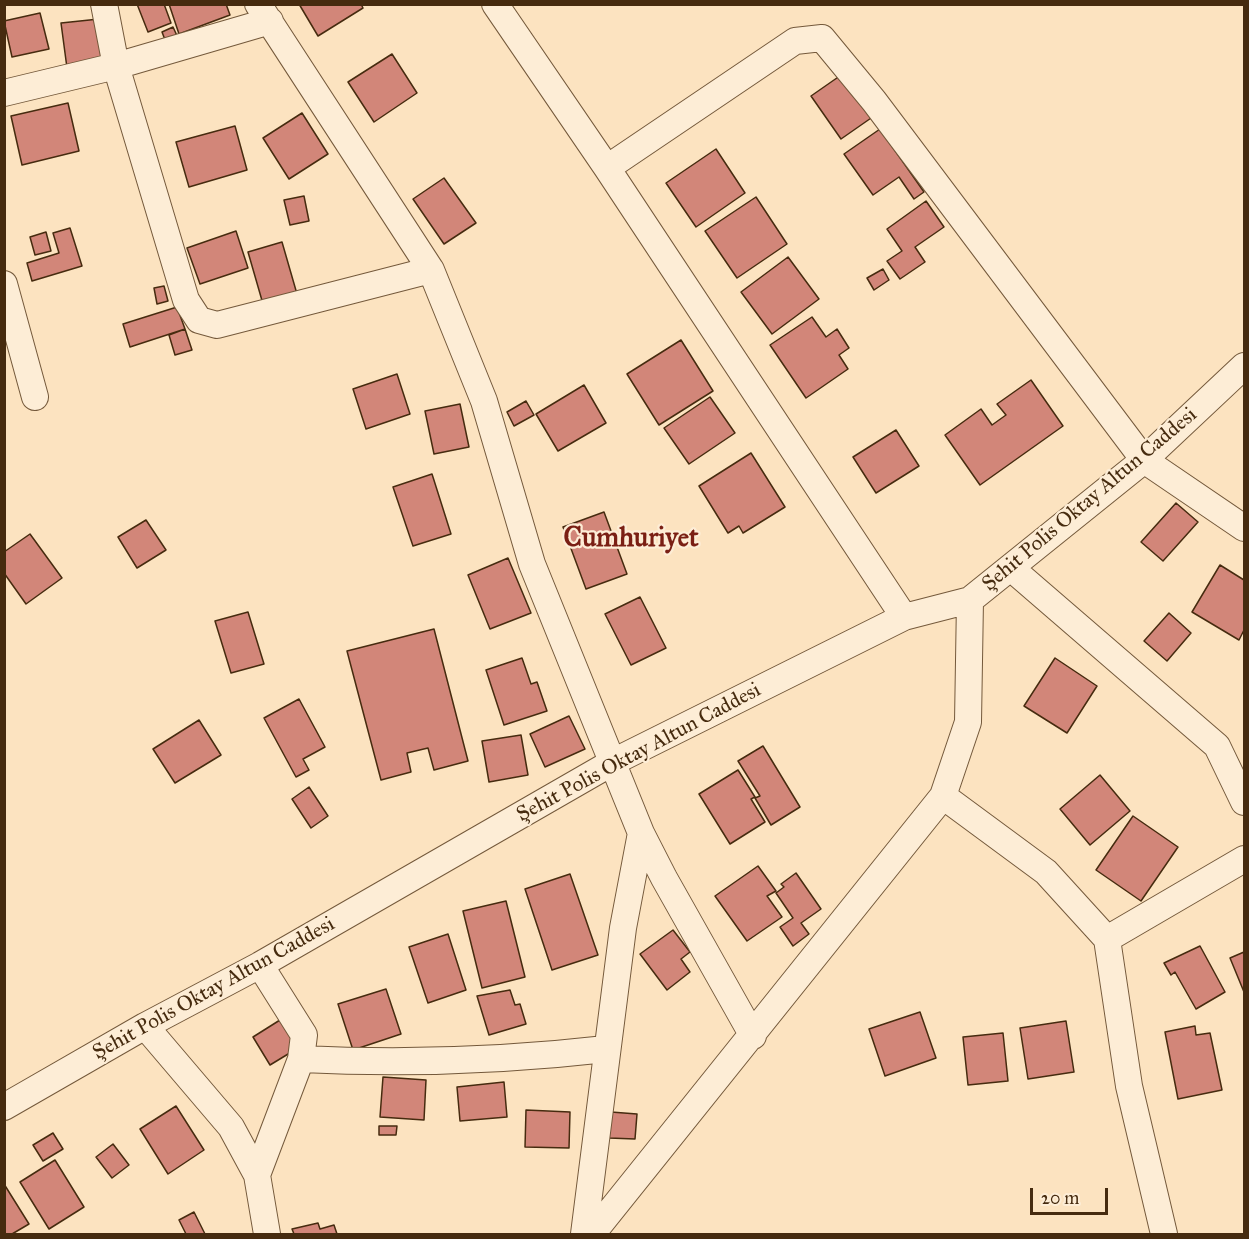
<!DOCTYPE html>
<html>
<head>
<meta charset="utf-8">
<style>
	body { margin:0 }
	#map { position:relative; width:1249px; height:1239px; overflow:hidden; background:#fce3c0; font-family:"IM FELL Great Primer",serif }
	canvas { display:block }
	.frame { position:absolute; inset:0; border:6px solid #462b0f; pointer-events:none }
	.scale { position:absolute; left:1030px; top:1188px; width:78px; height:27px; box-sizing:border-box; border:3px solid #462b0f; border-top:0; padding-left:8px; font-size:18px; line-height:21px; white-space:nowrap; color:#462b0f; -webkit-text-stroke:4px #fdedd6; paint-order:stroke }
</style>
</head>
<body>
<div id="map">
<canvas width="1249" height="1239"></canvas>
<div class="frame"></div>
<div class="scale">20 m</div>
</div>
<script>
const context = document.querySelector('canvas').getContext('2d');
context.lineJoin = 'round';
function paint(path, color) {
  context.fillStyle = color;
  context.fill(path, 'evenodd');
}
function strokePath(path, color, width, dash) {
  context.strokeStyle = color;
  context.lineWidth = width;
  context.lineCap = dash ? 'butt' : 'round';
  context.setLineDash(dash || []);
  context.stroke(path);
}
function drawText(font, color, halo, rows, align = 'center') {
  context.font = font + ' "IM FELL Great Primer",serif';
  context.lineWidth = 4.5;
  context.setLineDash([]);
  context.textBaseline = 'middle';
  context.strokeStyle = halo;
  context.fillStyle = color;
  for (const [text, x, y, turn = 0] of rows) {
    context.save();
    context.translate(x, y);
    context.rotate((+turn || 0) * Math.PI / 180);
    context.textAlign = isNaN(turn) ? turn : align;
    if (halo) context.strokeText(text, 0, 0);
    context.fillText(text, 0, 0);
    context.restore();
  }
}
const building = new Path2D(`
	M 137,4 L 164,4 L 171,23 L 148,32 Z
	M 169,4 L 226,4 L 230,15 L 179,34 Z
	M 299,4 L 361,4 L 363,8 L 318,36 Z
	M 40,13 L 49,49 L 12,57 L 4,21 Z
	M 99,19 L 105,63 L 67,68 L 61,23 Z
	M 173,27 L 179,40 L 167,45 L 162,32 Z
	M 392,54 L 417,93 L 374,122 L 348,82 Z
	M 844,73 L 874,116 L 841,139 L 811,96 Z
	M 68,103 L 79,151 L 22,165 L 11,116 Z
	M 302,113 L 328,154 L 289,179 L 263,138 Z
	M 235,126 L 247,170 L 189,187 L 176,142 Z
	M 880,129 L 924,192 L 914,199 L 899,177 L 873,195 L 844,154 Z
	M 716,149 L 745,193 L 696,227 L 666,183 Z
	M 444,178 L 476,223 L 444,244 L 413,199 Z
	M 304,196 L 309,221 L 290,225 L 284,200 Z
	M 756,197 L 787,244 L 737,278 L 705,231 Z
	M 926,201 L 944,227 L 915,247 L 925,262 L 900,279 L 887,261 L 902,251 L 887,229 Z
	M 70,228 L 82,266 L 32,281 L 27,263 L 59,253 L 53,233 Z
	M 236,231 L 248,268 L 200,284 L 187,248 Z
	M 46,232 L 51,251 L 35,255 L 30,237 Z
	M 282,242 L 297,294 L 263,304 L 248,252 Z
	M 788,257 L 819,299 L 772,334 L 741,292 Z
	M 883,269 L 889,280 L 874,290 L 867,278 Z
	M 164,286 L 168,301 L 157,304 L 154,288 Z
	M 177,307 L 185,329 L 130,347 L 123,324 Z
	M 812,317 L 826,337 L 837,329 L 849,348 L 839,355 L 848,369 L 806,398 L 770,345 Z
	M 185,329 L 192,350 L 175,355 L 169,335 Z
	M 681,340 L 713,391 L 659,425 L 627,374 Z
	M 397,374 L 410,414 L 366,429 L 353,389 Z
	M 1031,380 L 1063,426 L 980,485 L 945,435 L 981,409 L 992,425 L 1006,415 L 997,404 Z
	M 584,385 L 606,423 L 558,451 L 536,414 Z
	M 710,397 L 735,433 L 689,464 L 664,428 Z
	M 526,401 L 534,415 L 514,426 L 507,412 Z
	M 460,404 L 469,447 L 434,454 L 425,411 Z
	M 896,430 L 919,466 L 876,493 L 853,457 Z
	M 751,453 L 785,507 L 743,533 L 739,526 L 728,533 L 699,486 Z
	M 432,474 L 451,534 L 413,546 L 393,487 Z
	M 1176,503 L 1198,522 L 1163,561 L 1141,542 Z
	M 604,512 L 627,574 L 586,589 L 563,527 Z
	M 146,520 L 166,550 L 137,568 L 118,537 Z
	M 30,534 L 62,578 L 26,604 L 4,573 L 4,552 Z
	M 508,558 L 531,613 L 490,629 L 468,575 Z
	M 1220,565 L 1244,580 L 1244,630 L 1239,640 L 1192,612 Z
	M 640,597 L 666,648 L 631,665 L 605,614 Z
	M 248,612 L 264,664 L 231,673 L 215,621 Z
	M 1169,613 L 1191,633 L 1167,661 L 1144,641 Z
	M 434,629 L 468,761 L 434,770 L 428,748 L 407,753 L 411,772 L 381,780 L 347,651 Z
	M 522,658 L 531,684 L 537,682 L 547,711 L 504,725 L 486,670 Z
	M 1055,658 L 1097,686 L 1067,733 L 1024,706 Z
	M 299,699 L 325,747 L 303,759 L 309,770 L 296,777 L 264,718 Z
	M 569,716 L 585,749 L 545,767 L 530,734 Z
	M 199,720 L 221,755 L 175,783 L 153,749 Z
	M 521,735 L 528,775 L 489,782 L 482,741 Z
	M 763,746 L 800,807 L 771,825 L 755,798 L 760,796 L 738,761 Z
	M 738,770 L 755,797 L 751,799 L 765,822 L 730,844 L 699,794 Z
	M 1100,775 L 1130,811 L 1090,845 L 1060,809 Z
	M 309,787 L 328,816 L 311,828 L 292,799 Z
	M 1133,816 L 1178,847 L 1141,901 L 1096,870 Z
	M 758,866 L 776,891 L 767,896 L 782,917 L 747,941 L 715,896 Z
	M 796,873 L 821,909 L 801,923 L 809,934 L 793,946 L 780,927 L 793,918 L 776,893 L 784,887 L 781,884 Z
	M 570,874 L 598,955 L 552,970 L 525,889 Z
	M 506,901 L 525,977 L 482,988 L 463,911 Z
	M 673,930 L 690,952 L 681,959 L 690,972 L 667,990 L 640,954 Z
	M 448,934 L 466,990 L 428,1003 L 409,947 Z
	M 1200,946 L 1225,992 L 1196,1009 L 1175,972 L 1171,975 L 1164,963 Z
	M 1244,952 L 1244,992 L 1230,958 Z
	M 386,989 L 401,1034 L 353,1050 L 338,1004 Z
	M 510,990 L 515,1005 L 520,1004 L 526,1024 L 489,1035 L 477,996 Z
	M 920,1012 L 936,1058 L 885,1076 L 869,1029 Z
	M 280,1020 L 298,1048 L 270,1065 L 253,1037 Z
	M 1066,1021 L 1074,1072 L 1028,1079 L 1020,1028 Z
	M 1195,1026 L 1196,1035 L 1210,1033 L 1222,1090 L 1178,1099 L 1165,1032 Z
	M 1003,1033 L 1008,1081 L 968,1085 L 963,1037 Z
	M 383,1077 L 426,1080 L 424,1120 L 380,1117 Z
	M 504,1082 L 507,1117 L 460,1121 L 457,1087 Z
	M 176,1106 L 204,1150 L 168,1174 L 140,1129 Z
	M 526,1110 L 570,1112 L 569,1148 L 525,1147 Z
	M 611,1112 L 637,1114 L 635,1139 L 609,1138 Z
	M 379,1126 L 397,1126 L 396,1135 L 379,1135 Z
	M 53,1133 L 63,1149 L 43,1161 L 33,1145 Z
	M 113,1144 L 129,1165 L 112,1178 L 96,1157 Z
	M 55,1160 L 84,1207 L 49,1229 L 20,1182 Z
	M 4,1184 L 29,1224 L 12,1234 L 4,1234 Z
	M 194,1212 L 205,1234 L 186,1234 L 179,1220 Z
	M 318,1223 L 320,1229 L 334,1225 L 337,1234 L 294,1234 L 292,1229 Z`);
paint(building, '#d28679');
strokePath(building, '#462b0f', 1.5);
const minor = new Path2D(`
	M 104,4 L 116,66 L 186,300 L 199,320 L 217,325 L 431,270
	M 258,4 L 431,270 L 484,401 L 532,564 L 641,833 L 664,878 L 753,1036
	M 495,4 L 607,168 L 904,617
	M 4,93 L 116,66 L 270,21
	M 607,168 L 795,41 L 822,38 L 874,101 L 1144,460 L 1244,528
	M 4,284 L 35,397
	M 1012,569 L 1217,746 L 1244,802
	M 943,796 L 1046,872 L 1107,939 L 1129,1086 L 1164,1234
	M 1107,939 L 1244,859
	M 145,1026 L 231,1127 L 257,1175 L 267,1234
	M 301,1059 C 405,1064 502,1061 606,1049
	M 4,1107 L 145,1026 L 260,965 L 613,762 L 904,617 L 970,600 L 1144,460 L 1244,366
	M 257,1175 L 301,1059 L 304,1035 L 260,965
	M 584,1234 L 623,928 L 641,833
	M 592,1234 L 943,796 L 968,722 L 970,600`);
strokePath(minor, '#74593b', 28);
strokePath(minor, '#fdedd6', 26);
drawText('21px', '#462b0f', '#fdedd6', [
	["Şehit Polis Oktay Altun Caddesi",1090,500,-40],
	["Şehit Polis Oktay Altun Caddesi",639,753,-28],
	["Şehit Polis Oktay Altun Caddesi",214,989,-29]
]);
drawText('bold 27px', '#7a1f14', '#fdedd6', [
	["Cumhuriyet",631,539]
]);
</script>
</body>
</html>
